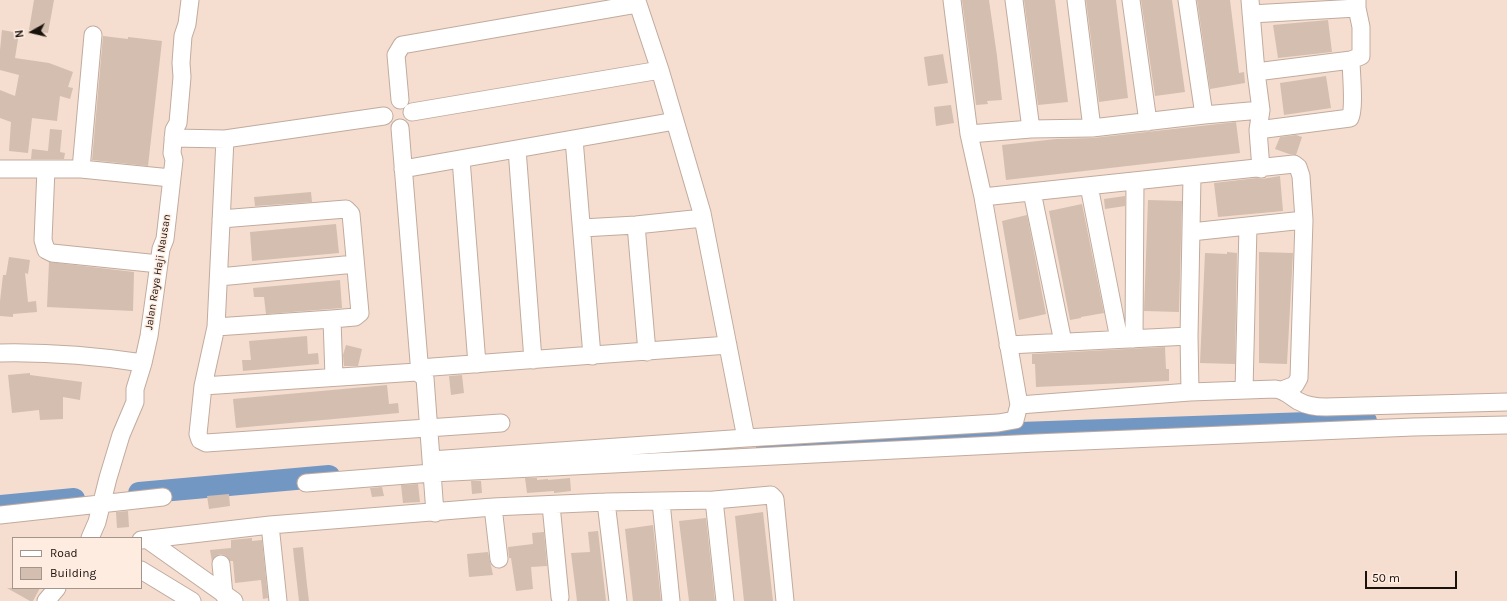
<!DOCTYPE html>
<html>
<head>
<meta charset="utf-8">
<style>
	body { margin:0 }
	#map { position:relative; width:1507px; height:601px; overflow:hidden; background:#f5ded0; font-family:Karla,sans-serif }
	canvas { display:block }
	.legend { position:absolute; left:12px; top:537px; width:130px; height:52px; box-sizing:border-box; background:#ffece1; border:1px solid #a3948c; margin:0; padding:5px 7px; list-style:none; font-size:12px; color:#18110c }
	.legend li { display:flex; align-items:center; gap:8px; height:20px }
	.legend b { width:20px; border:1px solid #a3948c }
	.north { position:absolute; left:12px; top:12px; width:40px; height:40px; -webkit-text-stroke:3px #ffece1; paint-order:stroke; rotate:262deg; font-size:11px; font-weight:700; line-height:16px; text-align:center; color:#18110c }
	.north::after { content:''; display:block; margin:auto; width:14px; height:18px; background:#18110c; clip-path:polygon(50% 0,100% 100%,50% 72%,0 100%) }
	.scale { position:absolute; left:1365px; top:571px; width:92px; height:18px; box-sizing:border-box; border:2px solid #18110c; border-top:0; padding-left:5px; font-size:12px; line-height:14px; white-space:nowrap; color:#18110c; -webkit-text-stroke:3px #ffece1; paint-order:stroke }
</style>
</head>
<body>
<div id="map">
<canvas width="1507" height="601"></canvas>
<ul class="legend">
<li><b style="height:5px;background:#fff"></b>Road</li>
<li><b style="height:11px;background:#d3beaf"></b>Building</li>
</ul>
<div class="north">N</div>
<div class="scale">50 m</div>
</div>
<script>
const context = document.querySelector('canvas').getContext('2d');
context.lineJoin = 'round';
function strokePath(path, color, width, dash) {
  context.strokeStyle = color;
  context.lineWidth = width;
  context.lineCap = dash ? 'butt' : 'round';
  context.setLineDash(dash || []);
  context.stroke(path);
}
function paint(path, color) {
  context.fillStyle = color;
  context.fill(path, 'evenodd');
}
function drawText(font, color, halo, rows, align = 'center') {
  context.font = font + ' Karla,sans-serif';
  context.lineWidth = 3;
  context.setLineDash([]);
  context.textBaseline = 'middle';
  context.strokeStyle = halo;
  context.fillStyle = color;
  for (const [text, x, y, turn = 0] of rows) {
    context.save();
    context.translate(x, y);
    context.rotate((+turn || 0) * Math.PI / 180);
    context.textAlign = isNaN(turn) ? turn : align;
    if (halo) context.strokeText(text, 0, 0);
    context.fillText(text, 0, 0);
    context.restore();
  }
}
strokePath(new Path2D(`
	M 767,448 L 1020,433 L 1366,421
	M 139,493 L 329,476
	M 0,506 L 74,499`), '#7397c3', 22);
paint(new Path2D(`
	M 34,0 L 54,0 L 48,33 L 29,30 Z
	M 962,0 L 989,0 L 997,56 L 1002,100 L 987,101 L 988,104 L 976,105 Z
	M 1024,0 L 1055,0 L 1068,102 L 1038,105 Z
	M 1086,0 L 1116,0 L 1128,98 L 1099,102 Z
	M 1141,0 L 1172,0 L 1185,92 L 1155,96 Z
	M 1197,0 L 1230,0 L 1239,73 L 1244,72 L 1245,83 L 1210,89 Z
	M 1328,20 L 1332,52 L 1278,58 L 1273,25 Z
	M 2,30 L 19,33 L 15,58 L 49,63 L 73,72 L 68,87 L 73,88 L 70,99 L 60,96 L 57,121 L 32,118 L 28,153 L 9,151 L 11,122 L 0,118 L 0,90 L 15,96 L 19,75 L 0,70 L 0,50 Z
	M 103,36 L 128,39 L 128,37 L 162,41 L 148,166 L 92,160 Z
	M 943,54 L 948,83 L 928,86 L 924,57 Z
	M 1326,76 L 1331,108 L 1284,115 L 1280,83 Z
	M 951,105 L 954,123 L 936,126 L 934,107 Z
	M 1236,122 L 1240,153 L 1006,180 L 1002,145 L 1056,139 L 1093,138 Z
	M 50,129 L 62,130 L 60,152 L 65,153 L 64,159 L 31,159 L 32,149 L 48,151 Z
	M 1296,135 L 1302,137 L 1296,155 L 1289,154 L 1275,149 L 1280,137 Z
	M 1280,176 L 1283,211 L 1218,217 L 1214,183 L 1257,178 L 1262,179 Z
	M 311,192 L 312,202 L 255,206 L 254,197 Z
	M 1125,196 L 1125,206 L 1105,209 L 1104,199 Z
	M 1148,200 L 1182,201 L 1179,312 L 1144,311 Z
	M 1082,204 L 1104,313 L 1081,317 L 1081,318 L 1070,320 L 1049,211 Z
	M 1027,215 L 1046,314 L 1019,320 L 1002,221 Z
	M 336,224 L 339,253 L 252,261 L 250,232 Z
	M 1227,252 L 1237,253 L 1235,364 L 1200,363 L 1205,253 L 1227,254 Z
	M 1259,252 L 1293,253 L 1287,364 L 1259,363 Z
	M 9,257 L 30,260 L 28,274 L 25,273 L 28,302 L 36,301 L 37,312 L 13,314 L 13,317 L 0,316 L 0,301 L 3,275 L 6,275 Z
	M 49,262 L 134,272 L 133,311 L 47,307 Z
	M 340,280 L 342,308 L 266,314 L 264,297 L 254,297 L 253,288 Z
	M 307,336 L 308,354 L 318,353 L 319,364 L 243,371 L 242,360 L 251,360 L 249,341 Z
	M 346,345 L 362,349 L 358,366 L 344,366 L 343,355 Z
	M 1165,347 L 1166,369 L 1169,369 L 1169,381 L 1036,387 L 1035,364 L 1032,364 L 1032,354 Z
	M 30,373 L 30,375 L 82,382 L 80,400 L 63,397 L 63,419 L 40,420 L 39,410 L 12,413 L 8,375 Z
	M 462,375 L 464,393 L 451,395 L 449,376 Z
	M 387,385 L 389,404 L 398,403 L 399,413 L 236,428 L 233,399 Z
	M 525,478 L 537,478 L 537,480 L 548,479 L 548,480 L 570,478 L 571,491 L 554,493 L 554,491 L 527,493 Z
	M 471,481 L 481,481 L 482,493 L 472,494 Z
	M 418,484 L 420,502 L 403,503 L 401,485 Z
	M 382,487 L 384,496 L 372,497 L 370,488 Z
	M 229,494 L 230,506 L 209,509 L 207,496 Z
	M 128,511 L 129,527 L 117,528 L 116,512 Z
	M 763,512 L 773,601 L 744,601 L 735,516 Z
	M 706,518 L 715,601 L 689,601 L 679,521 Z
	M 653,525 L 661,601 L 633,601 L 625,529 Z
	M 598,531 L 606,601 L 577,601 L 571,553 L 590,552 L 588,532 Z
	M 544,532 L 547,566 L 531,567 L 533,589 L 516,591 L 511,558 L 509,558 L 508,547 L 533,544 L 532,533 Z
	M 252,538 L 252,541 L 262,540 L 268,598 L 263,599 L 261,580 L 235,583 L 233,561 L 230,561 L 225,555 L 220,554 L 216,556 L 212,562 L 210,550 L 231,548 L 231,540 Z
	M 303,547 L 307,585 L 309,601 L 299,601 L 294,558 L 293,548 Z
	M 488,552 L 493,575 L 469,577 L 467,554 Z
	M 7,588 L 40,588 L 33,601 L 30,601 Z`), '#d3beaf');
const minor = new Path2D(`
	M 1014,0 L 1031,129
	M 1076,0 L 1092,128
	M 1131,0 L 1148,122
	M 1187,0 L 1204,115
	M 1250,0 L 1256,72 L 1261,110 L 1258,130 L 1261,169
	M 1251,14 L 1357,8
	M 1256,72 L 1351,60
	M 400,100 L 396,55 L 402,45 L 638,4 L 660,70 L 702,213 L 746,438
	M 412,112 L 660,70
	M 400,128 L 420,374
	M 1258,130 L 1350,118 C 1355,108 1351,72 1351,60 L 1361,56 L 1361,27 L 1357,8 L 1357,0
	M 969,134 L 1031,129 L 1092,128 L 1204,115 L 1261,110
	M 173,138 L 225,139 L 384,116
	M 225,139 L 216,327 L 203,386 L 198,434 L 200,440 L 206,443 L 501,423
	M 574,139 L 592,356
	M 517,149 L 533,360
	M 461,159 L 477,364
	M 0,169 L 81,169 L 171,178
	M 46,169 L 43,240 L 46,250 L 52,253 L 159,264
	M 81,169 L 93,35
	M 403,169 L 675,121
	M 1089,186 L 1119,339
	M 1032,192 L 1063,342
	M 983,197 L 1294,164 L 1298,167 L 1301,176 L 1304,220 L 1299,378 L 1295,385 L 1282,390
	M 636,225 L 647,352
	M 582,228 L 636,225 L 703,218
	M 1191,232 L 1304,220
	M 219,277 L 355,264
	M 332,319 L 334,377
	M 216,327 L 332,319 L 355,317 L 360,313 L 351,214 L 346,209 L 221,219
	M 1134,339 L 1135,181
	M 1008,345 L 1189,336
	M 0,353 C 48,352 96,356 143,363
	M 419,368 L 728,345
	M 203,386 L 417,372 L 425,378 L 435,513
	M 1244,390 L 1248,226
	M 1190,392 L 1189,336 L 1192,176
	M 1019,405 L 1190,392 L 1275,389 C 1285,390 1290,396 1298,401 C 1307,406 1316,407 1326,407 L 1507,402
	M 431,460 L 746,438 L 998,423 L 1015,420 L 1019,405 L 983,197 L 969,134 L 952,0
	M 306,483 L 432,473 L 1036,443 L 1413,427 L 1507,425
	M 714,500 L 725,601
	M 606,502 L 618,601
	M 661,502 L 671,601
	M 551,505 L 560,597
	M 493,507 L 499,559
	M 0,515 L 163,497
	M 270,525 L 278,601
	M 90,538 L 97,522 L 108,478 L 121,435 L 135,402 L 135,389 L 143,363 L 149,336 L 161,249 L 165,239 L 174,160 L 172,153 L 174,130 L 178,123 L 182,77 L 181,63 L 183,36 L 187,24 L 190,0
	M 141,540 L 270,525 L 493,507 L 606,502 L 714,500 L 771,495 L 775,499 L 785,601
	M 148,540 L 234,601
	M 221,564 L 224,595
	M 141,570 L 192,601
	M 46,601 L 57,588`);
strokePath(minor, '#c1ab9e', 19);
strokePath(minor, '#fff', 17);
drawText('11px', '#18110c', '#ffece1', [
	["Jalan Raya Haji Nausan",158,272,-81]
]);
</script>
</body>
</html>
